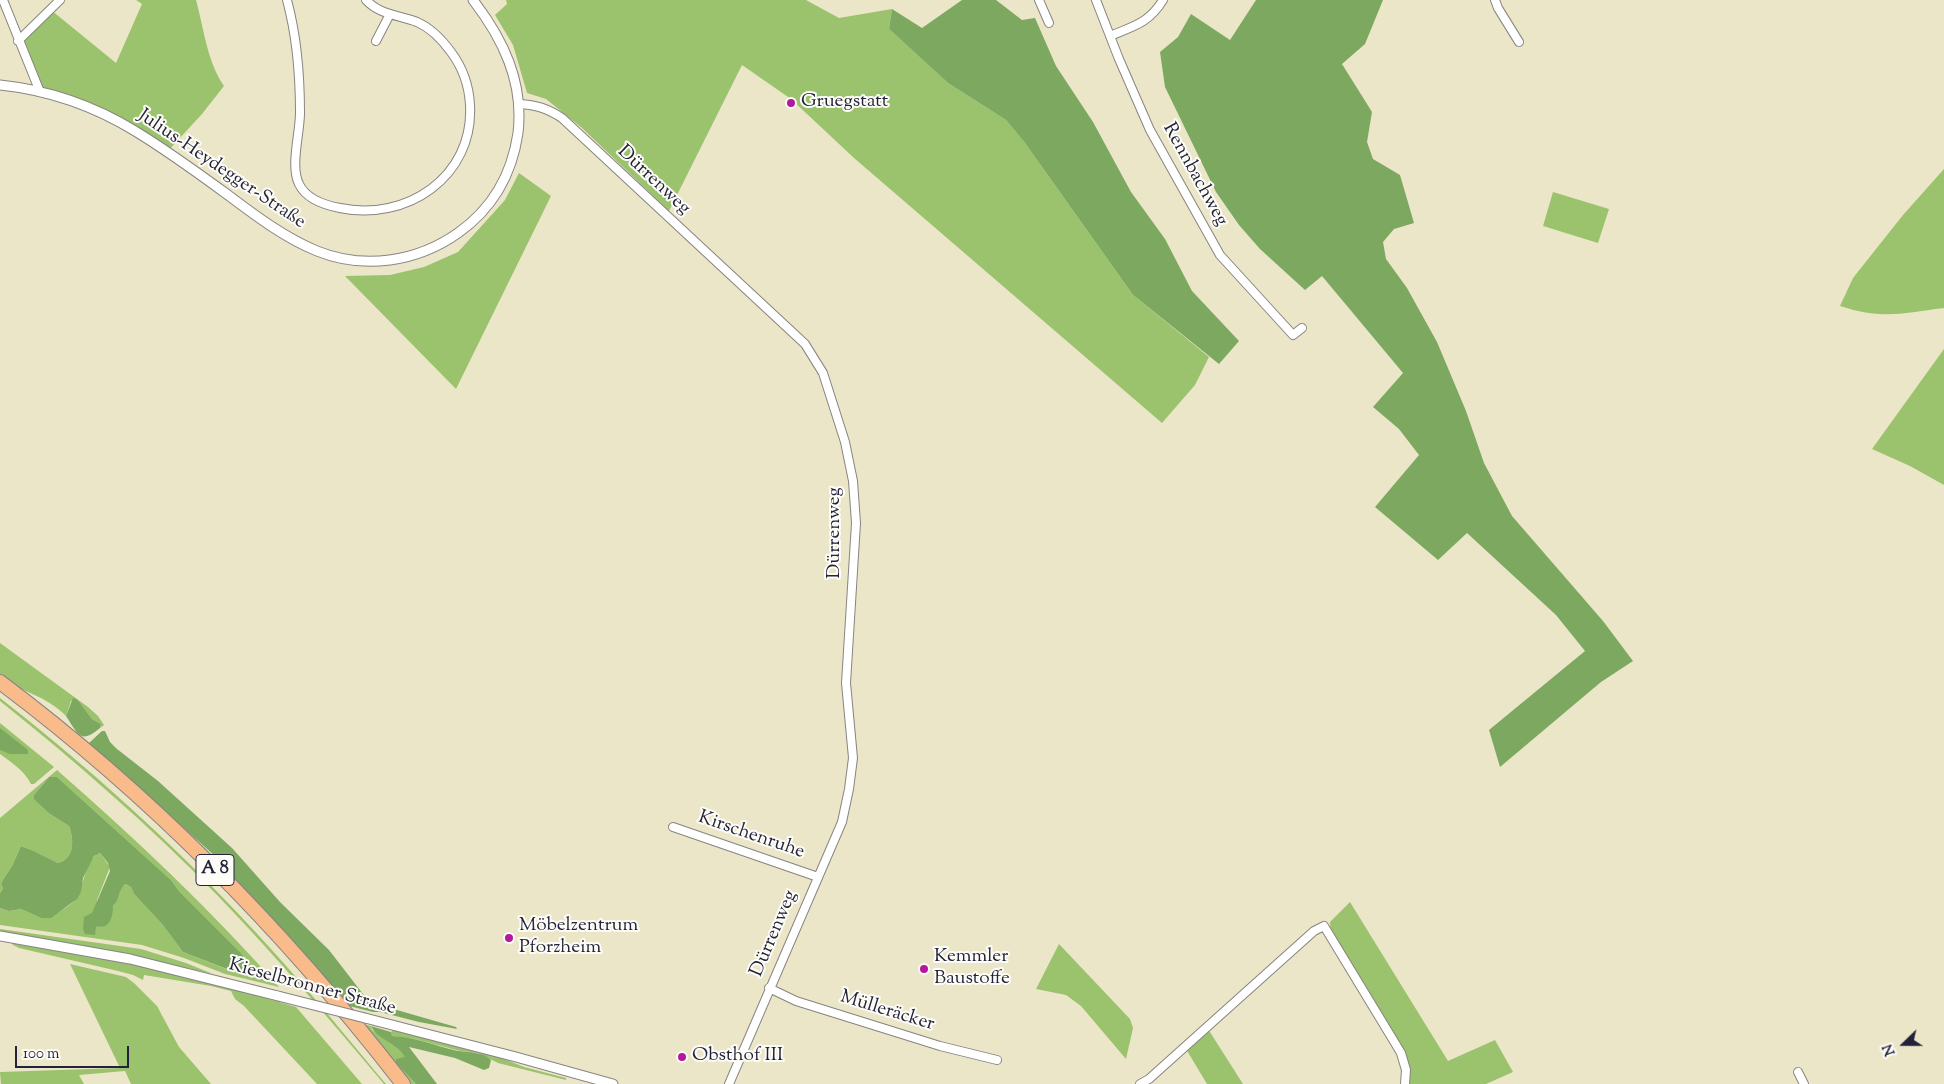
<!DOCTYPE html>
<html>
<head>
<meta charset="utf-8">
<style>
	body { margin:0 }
	#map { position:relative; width:1944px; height:1084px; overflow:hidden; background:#ece6c9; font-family:"Sorts Mill Goudy",serif }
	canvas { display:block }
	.north { position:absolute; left:1879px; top:1019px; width:50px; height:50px; -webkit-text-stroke:4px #fdfcf7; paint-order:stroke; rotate:248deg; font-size:14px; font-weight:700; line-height:20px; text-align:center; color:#22223b }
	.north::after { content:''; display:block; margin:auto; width:18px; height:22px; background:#22223b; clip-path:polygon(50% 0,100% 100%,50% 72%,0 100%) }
	.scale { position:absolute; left:15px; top:1046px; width:114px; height:22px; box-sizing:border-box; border:2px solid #22223b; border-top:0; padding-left:6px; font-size:15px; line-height:18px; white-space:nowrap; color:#22223b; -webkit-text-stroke:4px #fdfcf7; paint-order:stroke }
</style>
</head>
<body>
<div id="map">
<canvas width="1944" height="1084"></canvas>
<div class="north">N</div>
<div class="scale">100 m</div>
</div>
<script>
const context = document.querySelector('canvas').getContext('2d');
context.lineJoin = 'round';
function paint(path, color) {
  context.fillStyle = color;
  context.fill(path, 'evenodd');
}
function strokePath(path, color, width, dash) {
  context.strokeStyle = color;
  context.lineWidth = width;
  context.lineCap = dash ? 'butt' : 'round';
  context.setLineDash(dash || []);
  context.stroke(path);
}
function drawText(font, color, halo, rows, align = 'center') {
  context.font = font + ' "Sorts Mill Goudy",serif';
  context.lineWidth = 4;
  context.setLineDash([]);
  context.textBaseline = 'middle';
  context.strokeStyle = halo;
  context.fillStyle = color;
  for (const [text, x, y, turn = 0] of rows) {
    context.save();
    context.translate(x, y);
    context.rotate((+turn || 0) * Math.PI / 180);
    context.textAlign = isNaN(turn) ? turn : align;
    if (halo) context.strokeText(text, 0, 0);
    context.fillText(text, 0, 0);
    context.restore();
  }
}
paint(new Path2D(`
	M 136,0 L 196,0 C 204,29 207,61 224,86 L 202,114 L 167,152 L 136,131 L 40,92 L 18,41 L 51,10 L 116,63 L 142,4 Z
	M 506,0 L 806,0 L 839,18 L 892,9 L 889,29 L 948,83 L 1006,120 L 1025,143 L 1133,295 L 1209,357 L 1195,385 L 1162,423 L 854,158 L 791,99 L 742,65 L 669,211 L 582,128 L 546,99 L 527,93 L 513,45 L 495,15 L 507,4 Z
	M 1944,169 L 1944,308 C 1902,313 1883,320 1840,306 L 1853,278 L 1903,215 Z
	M 519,173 L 551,196 L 456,389 L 345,276 L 390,275 L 424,267 L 458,252 L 505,200 Z
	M 1553,192 L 1609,209 L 1598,243 L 1543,226 Z
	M 1944,349 L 1944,485 L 1910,466 L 1872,449 Z
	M 0,643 L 88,707 L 98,716 L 104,725 L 100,728 L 101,724 L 92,719 L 78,700 L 71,701 L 66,716 C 46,695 20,692 0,676 Z
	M 0,698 C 104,779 201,869 288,968 C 322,1006 353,1045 386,1084 L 384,1084 C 330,1020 276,956 218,896 C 150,826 76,762 0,701 Z
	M 0,723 L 54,767 L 34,784 L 31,784 C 24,770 12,763 0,754 Z
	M 57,770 C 135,838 210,909 279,987 L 225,974 L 184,958 L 142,945 L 0,925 L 0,908 L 9,911 L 21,909 L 41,918 C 52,915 63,911 72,903 C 84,894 84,857 100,853 L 110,867 L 97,900 L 96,927 C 103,924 112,913 113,906 C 120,899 118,891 124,884 L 131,887 L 134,894 L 162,924 L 183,952 L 236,973 L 239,951 L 179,891 L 171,880 L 57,777 L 49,777 L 34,795 L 50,814 L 69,826 C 74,839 75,859 58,863 L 34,851 L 21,846 L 12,866 L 1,883 L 3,889 L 0,893 L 0,818 Z
	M 1350,902 L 1448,1061 L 1495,1040 L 1513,1072 L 1486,1084 L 1409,1084 L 1408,1072 L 1331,935 L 1330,922 Z
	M 0,929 L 141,949 L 186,963 L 213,974 L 136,956 L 0,932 Z
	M 15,942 L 137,964 L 261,995 L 262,997 L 296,1007 L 362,1084 L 317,1084 L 244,1006 L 235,999 L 231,991 L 211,986 L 144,975 L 143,980 L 133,975 L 118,971 L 19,948 L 13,945 L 12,943 Z
	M 1059,944 L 1130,1019 L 1133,1028 L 1126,1059 L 1081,1006 L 1066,995 L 1036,989 Z
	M 70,964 L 126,977 L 134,983 L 157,1006 L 179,1047 L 211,1084 L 131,1084 L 125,1071 L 79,1075 L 84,1084 L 1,1084 L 0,1072 L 120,1068 Z
	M 359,1023 L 371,1026 L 372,1030 C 384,1038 399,1045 406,1057 L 396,1063 L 416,1084 L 409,1084 Z
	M 1208,1029 L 1243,1084 L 1207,1084 L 1186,1049 Z
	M 393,1030 L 469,1050 L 492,1054 L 524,1067 L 566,1078 L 566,1080 L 498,1063 L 478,1053 L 460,1051 L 415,1039 L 392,1036 L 391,1032 Z`), '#9bc26d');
paint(new Path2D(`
	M 962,0 L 996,0 L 1022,20 L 1035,18 L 1056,66 L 1093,122 L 1131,192 L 1165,239 L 1192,291 L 1239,341 L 1219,364 L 1133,295 L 1025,143 L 1006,120 L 948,83 L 889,29 L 892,9 L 922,28 Z
	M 1256,0 L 1383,0 L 1365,44 L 1342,64 L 1372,112 L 1367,142 L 1373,159 L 1400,175 L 1414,223 L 1394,229 L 1383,242 L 1386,259 L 1407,288 L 1437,342 L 1466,411 L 1484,463 L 1512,516 L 1603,621 L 1633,661 L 1601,682 L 1500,767 L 1489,730 L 1585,651 L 1556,615 L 1467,533 L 1438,560 L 1375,507 L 1419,455 L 1399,429 L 1373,407 L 1403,373 L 1322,276 L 1305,290 L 1260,249 L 1239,225 L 1216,192 L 1165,87 L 1160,52 L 1178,37 L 1191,14 L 1230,40 Z
	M 73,698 L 78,700 L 92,719 L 101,724 L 100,728 C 80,745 78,734 66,716 Z
	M 0,728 L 28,750 L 28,754 L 10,754 L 0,750 Z
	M 102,731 L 105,731 L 110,742 L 117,749 L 158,781 L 232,848 L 280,902 L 329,950 L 363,994 L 383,1006 L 456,1027 L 457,1029 L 419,1022 L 380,1012 L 373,1012 L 349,1006 L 312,963 L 238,883 L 216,857 L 147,795 L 90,748 L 89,743 Z
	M 49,777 L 57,777 L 171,880 L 179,891 L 239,951 L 247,961 L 245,968 L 237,973 L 183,952 L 162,924 L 134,894 L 131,887 L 125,884 C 118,890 120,900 113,906 C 113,911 112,923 105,926 C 102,927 99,926 96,927 L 95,935 L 85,934 L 83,929 L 84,917 L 92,913 L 110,871 L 108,863 L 100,853 L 94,856 L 83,878 L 81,892 L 77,899 L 51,918 L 41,918 L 21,909 L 9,911 L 0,908 L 0,893 L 3,889 L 1,883 L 12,866 L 21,846 L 34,851 L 58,863 C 75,859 74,839 69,826 L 50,814 L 34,799 L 34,795 Z
	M 371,1026 L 391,1032 L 392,1036 C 415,1037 436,1046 458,1051 C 471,1053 481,1051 491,1060 L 489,1068 L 484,1070 L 455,1058 L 409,1047 L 437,1084 L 416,1084 L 396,1063 L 396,1059 L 405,1057 C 398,1043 376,1039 371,1026 Z`), '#7ca860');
const minor = new Path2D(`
	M 3,0 L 40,92
	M 287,0 C 297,37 300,74 300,113 C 300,133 290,166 299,184 C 306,199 324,205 340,208 C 406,222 474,177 470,105 C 469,86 463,68 451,52 C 443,41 431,28 417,22 C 399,15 380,15 366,0
	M 1039,0 L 1049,23
	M 1096,0 L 1119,59 L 1150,130 L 1220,255 L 1293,335 L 1302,328
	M 1495,0 L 1498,8 L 1519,42
	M 1110,36 C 1134,26 1149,23 1163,0
	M 18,41 L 60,0
	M 376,41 L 390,14
	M 519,104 C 536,105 547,108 562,118 L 805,344 L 823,373 L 845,442 L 853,481 L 856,523 L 846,683 L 853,758 L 849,789 L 842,822 L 729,1084
	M 673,827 L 818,877
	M 769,988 L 796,1001 L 940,1046 L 997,1060
	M 1798,1072 L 1804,1084
	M 1140,1084 L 1149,1079 L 1314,931 L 1324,926 L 1401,1053 L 1406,1070 L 1405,1084`);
const tertiary = new Path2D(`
	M 0,85 C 48,90 94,106 135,131 C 168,151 198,173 228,195 C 256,216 285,238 317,251 C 364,270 417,262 458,233 C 492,209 512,174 518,133 C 524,82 503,39 473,0
	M 0,936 L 130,959 L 278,996
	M 365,1018 L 516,1057 L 613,1084`);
const motorway = new Path2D(`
	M 0,682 C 152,796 287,934 403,1084`);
strokePath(minor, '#878482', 10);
strokePath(tertiary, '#878482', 11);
strokePath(motorway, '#878482', 16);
strokePath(minor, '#fff', 8);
strokePath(tertiary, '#fff', 9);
strokePath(motorway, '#fabb8b', 14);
const tertiaryBridge = new Path2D(`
	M 278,996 L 365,1018`);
strokePath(tertiaryBridge, '#878482', 11, []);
strokePath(tertiaryBridge, '#fff', 9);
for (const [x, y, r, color] of [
	[791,103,5,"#b5179e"],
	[509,938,5,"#b5179e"],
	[924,969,5,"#b5179e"],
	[682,1057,5,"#b5179e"]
]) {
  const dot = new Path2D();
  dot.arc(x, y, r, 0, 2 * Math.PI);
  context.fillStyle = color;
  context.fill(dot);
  strokePath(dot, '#fdfcf7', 2);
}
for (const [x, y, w] of [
	[215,870,38]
]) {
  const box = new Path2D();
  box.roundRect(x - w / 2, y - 15.5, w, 31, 4);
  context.fillStyle = '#fdfcf7';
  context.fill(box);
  strokePath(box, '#22223b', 1);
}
drawText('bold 18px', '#22223b', null, [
	["A 8",215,870]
]);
drawText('19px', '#22223b', '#fdfcf7', [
	["Gruegstatt",801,103],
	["Möbelzentrum",519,927],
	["Pforzheim",519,949],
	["Kemmler",934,958],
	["Baustoffe",934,980],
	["Obsthof III",692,1057]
], 'left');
drawText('19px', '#22223b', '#fdfcf7', [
	["Julius-Heydegger-Straße",221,170,34],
	["Rennbachweg",1194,175,61],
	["Dürrenweg",653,181,43],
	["Dürrenweg",836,533,-90],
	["Kirschenruhe",751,836,19],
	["Dürrenweg",775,934,-67],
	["Kieselbronner Straße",312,988,15],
	["Mülleräcker",887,1012,17]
]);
</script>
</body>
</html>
